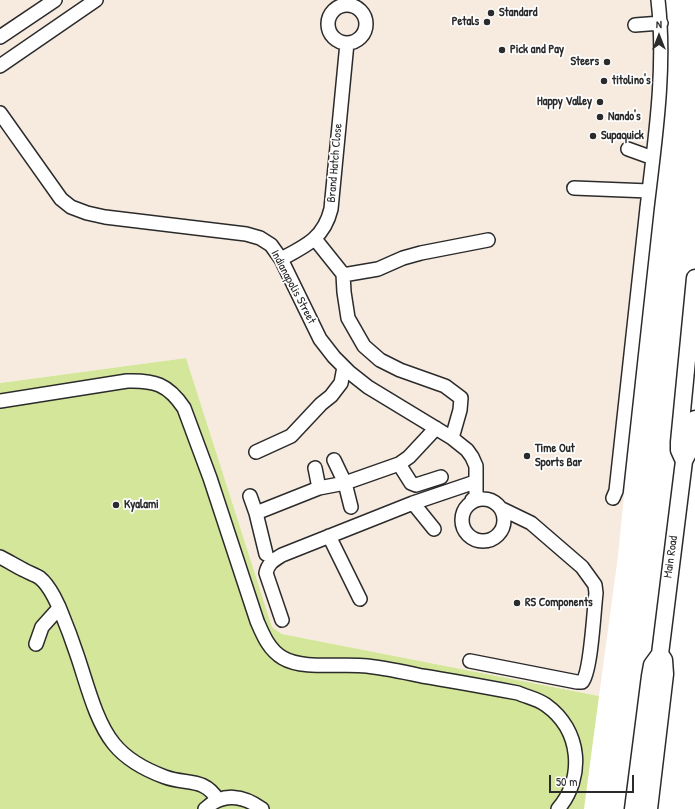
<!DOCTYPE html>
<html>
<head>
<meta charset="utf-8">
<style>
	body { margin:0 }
	#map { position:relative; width:695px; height:809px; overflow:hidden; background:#fff; font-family:"Patrick Hand",sans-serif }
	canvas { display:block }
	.north { position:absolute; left:639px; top:16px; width:40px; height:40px; -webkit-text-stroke:3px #fff; paint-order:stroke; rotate:0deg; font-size:11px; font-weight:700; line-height:16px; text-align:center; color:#2b2b2b }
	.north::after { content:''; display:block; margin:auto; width:14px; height:18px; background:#2b2b2b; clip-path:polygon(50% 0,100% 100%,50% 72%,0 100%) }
	.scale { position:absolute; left:549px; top:775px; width:85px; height:18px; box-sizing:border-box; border:2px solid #2b2b2b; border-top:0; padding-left:5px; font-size:12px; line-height:14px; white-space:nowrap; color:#2b2b2b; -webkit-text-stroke:3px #fff; paint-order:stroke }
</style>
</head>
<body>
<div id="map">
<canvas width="695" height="809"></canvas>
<div class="north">N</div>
<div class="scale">50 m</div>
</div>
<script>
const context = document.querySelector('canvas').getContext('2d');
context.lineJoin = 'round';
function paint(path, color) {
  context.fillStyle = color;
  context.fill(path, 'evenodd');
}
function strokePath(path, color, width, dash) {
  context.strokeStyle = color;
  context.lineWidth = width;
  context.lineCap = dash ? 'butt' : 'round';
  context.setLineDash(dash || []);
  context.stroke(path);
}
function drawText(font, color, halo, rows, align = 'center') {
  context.font = font + ' "Patrick Hand",sans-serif';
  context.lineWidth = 3.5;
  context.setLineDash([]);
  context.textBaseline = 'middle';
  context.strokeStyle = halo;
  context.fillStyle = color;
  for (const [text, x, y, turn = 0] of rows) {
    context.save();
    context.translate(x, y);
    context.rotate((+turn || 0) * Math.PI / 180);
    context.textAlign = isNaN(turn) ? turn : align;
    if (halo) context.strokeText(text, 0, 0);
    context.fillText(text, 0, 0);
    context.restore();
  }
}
paint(new Path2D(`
	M 0,0 L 666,0 L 668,51 L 618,556 L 599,696 L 282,634 L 272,627 L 186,358 L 0,383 Z`), '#f7eadf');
paint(new Path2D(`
	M 186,358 L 272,627 L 282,634 L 599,696 L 584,809 L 0,809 L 0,383 Z`), '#d4e699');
const minor = new Path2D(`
	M328 24a19 19 0 1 1 38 0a19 19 0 1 1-38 0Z
	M 635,25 L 661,23
	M 0,37 L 55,0
	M 0,66 L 96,0
	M 0,113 L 61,199 L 71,207 L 87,213 L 105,217 L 246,234 L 260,238 L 271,245 L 281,259 L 320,339 L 334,357 L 349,372 L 368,387 L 452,438 L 467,450 L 472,457 L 476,466 L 476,497 L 472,500
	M 628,149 L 653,158
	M 574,188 L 649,191
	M 315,239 L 343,274 L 344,292 L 348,318 L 364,346 L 380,360 L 400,370 L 445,386 L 461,398 L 460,410 L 452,438
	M 281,259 C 306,246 324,238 331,209 L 347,43
	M 343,275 L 378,269 L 403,258 L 421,253 L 488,240
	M 0,401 L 127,381 C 154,380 168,384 184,408 L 210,478 L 257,621 C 263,635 269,650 283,658 C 303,670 343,663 367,666 C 385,668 404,672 422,676 C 454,681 486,687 518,693 C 527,697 538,699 546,705 C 581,730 585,777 558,809
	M 256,452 L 291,436 L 321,404 L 331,396 L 341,383 L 344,367
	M 334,460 L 345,483 L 351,507
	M 399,464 L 411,483 L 416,485 L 441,477
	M 315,468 L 319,488
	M 250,496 L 256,513
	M 613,498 L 616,491 C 627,396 637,302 647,208 C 655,140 666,68 658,0
	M462 520a21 21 0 1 1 42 0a21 21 0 1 1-42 0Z
	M 413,503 L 434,529
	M 329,536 L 360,599
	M 266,554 L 256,513 L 319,488 L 345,483 L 399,464 L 409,457 L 436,428
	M 0,557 C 8,561 16,566 24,570 C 29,573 36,575 40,578 C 50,586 59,606 63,617 C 68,629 72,640 76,652 C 86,680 95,721 114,744 C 127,760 146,770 165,777 C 187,785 204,777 218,800
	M 282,620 L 266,573 C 268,563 274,560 282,555 L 413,503 L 475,482
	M 36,644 L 42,627 L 59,608
	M 470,661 L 577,682 L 582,682 C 591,673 594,609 596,593 L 595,585 L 582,567 L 531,523 L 502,509
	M 205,809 C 223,792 243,795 262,809`);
const major = new Path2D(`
	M 684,461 L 679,450 L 679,442 L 695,278
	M 633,809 L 650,676 L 652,665 L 660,654 L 684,461 L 691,447 L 695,419
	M 649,809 L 665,674 L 664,660 L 660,654`);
strokePath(minor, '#2b2b2b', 16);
strokePath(major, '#2b2b2b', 19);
strokePath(minor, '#fff', 13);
strokePath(major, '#fff', 16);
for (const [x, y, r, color] of [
	[491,13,4,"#2b2b2b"],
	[487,22,4,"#2b2b2b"],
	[502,50,4,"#2b2b2b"],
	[607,62,4,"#2b2b2b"],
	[604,81,4,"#2b2b2b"],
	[600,102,4,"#2b2b2b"],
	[600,117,4,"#2b2b2b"],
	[593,136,4,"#2b2b2b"],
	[527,456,4,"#2b2b2b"],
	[116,505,4,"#2b2b2b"],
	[517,603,4,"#2b2b2b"]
]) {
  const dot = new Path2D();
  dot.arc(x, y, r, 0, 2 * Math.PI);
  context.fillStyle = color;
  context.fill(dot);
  strokePath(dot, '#fff', 1.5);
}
drawText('bold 12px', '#2b2b2b', '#fff', [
	["Standard",499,13],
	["Petals",479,22,"right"],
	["Pick and Pay",510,50],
	["Steers",599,62,"right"],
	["titolino's",612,81],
	["Happy Valley",592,102,"right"],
	["Nando's",608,117],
	["Supaquick",601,136],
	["Time Out",535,449],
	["Sports Bar",535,463],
	["Kyalami",124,505],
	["RS Components",525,603]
], 'left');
drawText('12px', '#2b2b2b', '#fff', [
	["Brand Hatch Close",335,163,-85],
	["Indianapolis Street",293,287,62],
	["Main Road",671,557,-82]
]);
</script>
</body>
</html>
